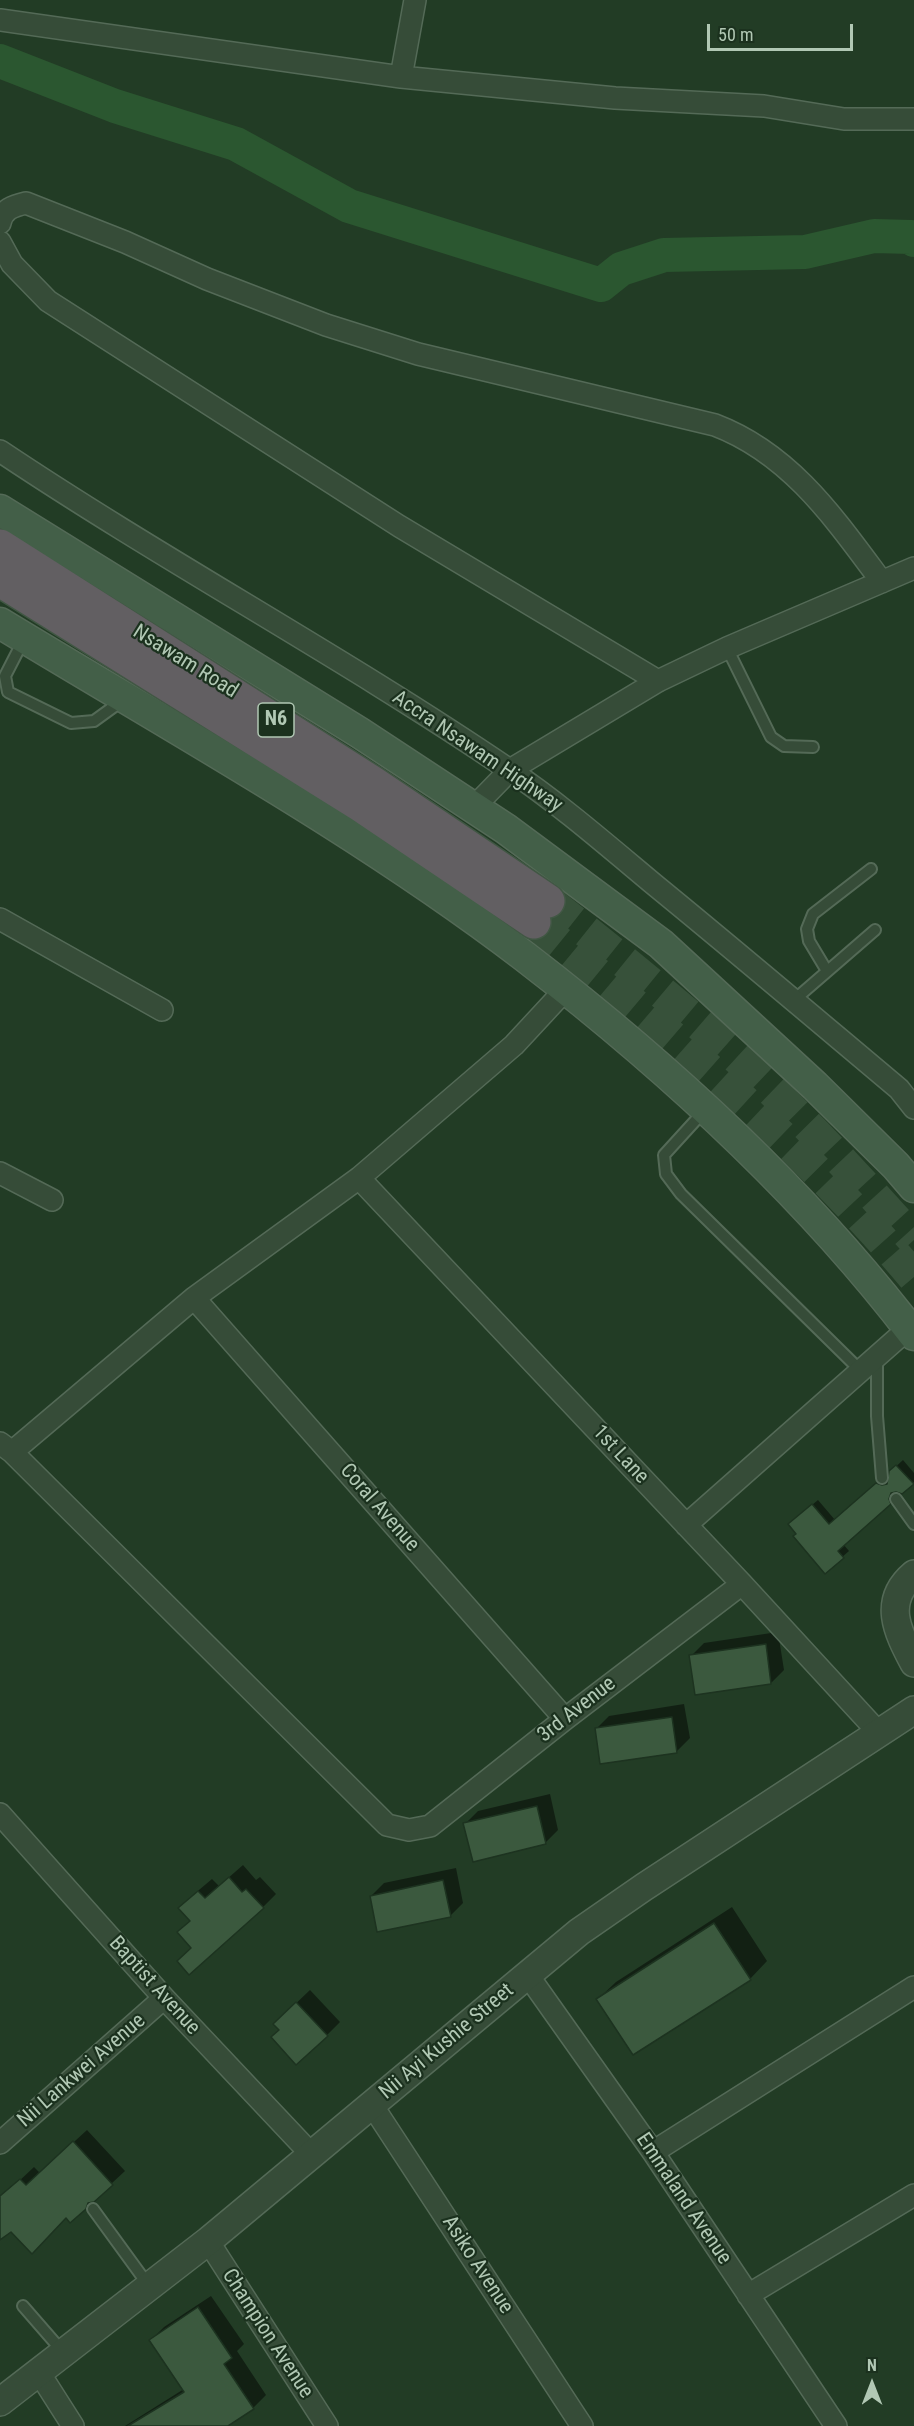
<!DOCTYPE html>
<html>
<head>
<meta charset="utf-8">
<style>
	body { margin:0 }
	#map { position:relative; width:914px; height:2426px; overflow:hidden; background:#223c25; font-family:"Roboto Condensed",sans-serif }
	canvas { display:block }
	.north { position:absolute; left:842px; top:2354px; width:60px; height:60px; -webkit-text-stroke:4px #1b311e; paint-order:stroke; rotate:0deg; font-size:16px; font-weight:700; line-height:24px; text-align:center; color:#b1c8b4 }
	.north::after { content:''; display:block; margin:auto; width:21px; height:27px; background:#b1c8b4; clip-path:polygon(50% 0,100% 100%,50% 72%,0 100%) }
	.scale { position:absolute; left:707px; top:24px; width:146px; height:27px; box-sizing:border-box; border:3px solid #b1c8b4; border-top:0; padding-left:8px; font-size:18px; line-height:21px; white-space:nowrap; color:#b1c8b4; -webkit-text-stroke:4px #1b311e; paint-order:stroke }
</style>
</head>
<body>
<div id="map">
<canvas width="914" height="2426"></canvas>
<div class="north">N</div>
<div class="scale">50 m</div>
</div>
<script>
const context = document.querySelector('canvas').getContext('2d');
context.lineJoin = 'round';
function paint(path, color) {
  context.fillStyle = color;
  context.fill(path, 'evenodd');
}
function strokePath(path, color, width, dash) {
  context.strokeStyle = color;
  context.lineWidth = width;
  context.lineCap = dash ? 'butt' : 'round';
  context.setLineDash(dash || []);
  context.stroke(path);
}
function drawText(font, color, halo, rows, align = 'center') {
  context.font = font + ' "Roboto Condensed",sans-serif';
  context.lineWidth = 4.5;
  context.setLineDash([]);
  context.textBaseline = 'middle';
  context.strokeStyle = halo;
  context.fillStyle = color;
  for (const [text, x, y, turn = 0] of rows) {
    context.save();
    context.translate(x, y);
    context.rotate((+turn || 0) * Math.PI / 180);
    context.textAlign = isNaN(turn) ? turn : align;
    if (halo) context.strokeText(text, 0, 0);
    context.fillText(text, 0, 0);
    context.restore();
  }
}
paint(new Path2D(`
	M 903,1460 L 914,1473 L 914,1482 L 902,1493 L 894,1491 L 896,1497 L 843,1544 L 849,1551 L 825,1572 L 795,1519 L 818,1500 L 835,1520 L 883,1478 L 889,1481 L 890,1472 Z
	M 778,1632 L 784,1670 L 771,1683 L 691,1656 L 704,1643 Z
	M 684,1704 L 690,1738 L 677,1751 L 596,1729 L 609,1716 Z
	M 550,1794 L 558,1830 L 545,1843 L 465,1824 L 478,1811 Z
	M 243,1865 L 256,1880 L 260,1877 L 276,1894 L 263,1907 L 192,1948 L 193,1895 L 212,1879 L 219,1886 Z
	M 456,1868 L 463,1903 L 450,1916 L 371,1896 L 384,1883 Z
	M 732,1907 L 767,1961 L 750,1979 L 634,2053 L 598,1999 L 616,1982 Z
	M 310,1990 L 340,2022 L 327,2035 L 288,2011 Z
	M 87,2130 L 125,2171 L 85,2208 L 11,2230 L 0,2229 L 0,2199 L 34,2167 L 40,2173 Z
	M 211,2296 L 244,2344 L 237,2351 L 266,2395 L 253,2408 L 225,2426 L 125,2426 L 184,2389 L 151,2340 L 164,2327 Z`), '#0007');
strokePath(new Path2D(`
	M 0,61 L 115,106 L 236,144 L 349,206 L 601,285 L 621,269 L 664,255 L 805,252 L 874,236 L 911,237 L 914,240`), '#2b5730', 34);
const building = new Path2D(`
	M 896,1465 L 914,1484 L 902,1494 L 896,1492 L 891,1493 L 889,1499 L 891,1504 L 838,1551 L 844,1558 L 825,1574 L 793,1536 L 796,1534 L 788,1524 L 812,1504 L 829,1524 L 876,1483 L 882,1485 L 887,1484 L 889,1471 Z
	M 766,1644 L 771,1684 L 695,1695 L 689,1655 Z
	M 672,1717 L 677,1753 L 600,1764 L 595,1728 Z
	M 537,1806 L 546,1844 L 473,1862 L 463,1823 Z
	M 229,1877 L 242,1892 L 246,1889 L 264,1908 L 189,1975 L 177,1961 L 191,1948 L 177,1932 L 190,1921 L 178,1908 L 198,1891 L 205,1898 Z
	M 443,1880 L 451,1917 L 377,1932 L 370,1896 Z
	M 714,1923 L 751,1980 L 633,2055 L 596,1999 Z
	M 296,2002 L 328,2036 L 296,2065 L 271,2037 L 279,2030 L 273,2024 Z
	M 73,2141 L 113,2185 L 94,2202 L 88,2203 L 86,2209 L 70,2223 L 66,2218 L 32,2254 L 11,2232 L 0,2240 L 0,2196 L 20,2179 L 26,2185 Z
	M 198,2307 L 232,2358 L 224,2364 L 254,2409 L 228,2426 L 128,2426 L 184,2392 L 149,2340 Z`);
paint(building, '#3b593e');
strokePath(building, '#1d3320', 1.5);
strokePath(new Path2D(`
	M 548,901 C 621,959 695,1017 762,1081 C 815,1131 865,1186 914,1240
	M 534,922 C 669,1031 802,1144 914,1277`), '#37513a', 33, [33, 16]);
const service = new Path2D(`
	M 23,641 L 5,676 L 8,692 L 71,723 L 94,721 L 123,700
	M 727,648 L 771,737 L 784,746 L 813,747
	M 827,971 L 809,941 L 807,929 L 813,914 L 871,869
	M 793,1001 L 875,930
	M 705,1110 L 664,1155 L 666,1174 L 681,1194 L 860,1370
	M 877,1358 L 877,1416 L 882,1478
	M 896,1499 L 914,1524
	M 93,2209 L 149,2286
	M 23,2306 L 63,2352`);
const minor = new Path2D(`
	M 0,20 L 401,77 L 615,98 L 764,106 L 844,119 L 914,119
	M 401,77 L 415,0
	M 0,223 C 3,209 13,206 26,203 L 125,242 L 207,279 L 326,325 L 418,354 L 715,425 C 791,454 835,519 882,582
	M 0,242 L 12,264 L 48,301 L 399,526 L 658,681
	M 0,451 C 166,562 343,657 508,769 C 560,804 608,846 656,886 C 738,953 818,1021 899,1089 L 914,1108
	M 473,808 L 510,770 L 658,681 L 727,648 L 914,568
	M 0,919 L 162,1010
	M 0,1173 L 52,1200
	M 359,1178 L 742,1584 L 880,1734
	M 194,1298 L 565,1719
	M 0,1443 L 12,1452 L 387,1825 L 409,1830 L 430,1826 L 565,1719 L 742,1584
	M 12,1452 L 194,1298 L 359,1178 L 514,1045 L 565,990
	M 686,1525 L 909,1328
	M 0,1814 L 164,1998 L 312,2155
	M 527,1974 L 653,2152 L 836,2426
	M 372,2105 L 582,2426
	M 0,2143 L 164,1998
	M 653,2152 L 914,1987
	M 208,2241 L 327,2426
	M 748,2295 L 914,2195
	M 38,2371 L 73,2426`);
const tertiary = new Path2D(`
	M 914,1574 C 882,1601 897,1631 914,1663
	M 0,2402 L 208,2241 L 579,1932 L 644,1887 L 914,1710`);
const secondary = new Path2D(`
	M 0,510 L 360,733 L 506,829 L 661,944 L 815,1086 L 896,1166 L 914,1187
	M 0,623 C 176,730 360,831 524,956 C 667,1066 804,1191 914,1335`);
const trunk = new Path2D(`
	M 0,546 L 373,783 L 548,901
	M 0,580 L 362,806 L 534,922`);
strokePath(service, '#546a57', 14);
strokePath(minor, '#546a57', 24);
strokePath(tertiary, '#546a57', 30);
strokePath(secondary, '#546a57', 33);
strokePath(trunk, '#415744', 36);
strokePath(service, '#364c38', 10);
strokePath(minor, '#364c38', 21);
strokePath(tertiary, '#364c38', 27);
strokePath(secondary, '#435f48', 30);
strokePath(trunk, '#625f62', 33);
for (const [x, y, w] of [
	[276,720,36]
]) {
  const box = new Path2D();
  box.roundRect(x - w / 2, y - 17, w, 34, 4.5);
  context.fillStyle = '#1b311e';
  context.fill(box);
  strokePath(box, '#b1c8b4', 1.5);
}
drawText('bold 20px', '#b1c8b4', null, [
	["N6",276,720]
]);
drawText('21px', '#b1c8b4', '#1b311e', [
	["Nsawam Road",185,662,32],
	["Accra Nsawam Highway",477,752,34],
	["1st Lane",620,1455,47],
	["Coral Avenue",379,1508,49],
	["3rd Avenue",577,1710,-38],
	["Baptist Avenue",154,1986,48],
	["Nii Ayi Kushie Street",447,2042,-40],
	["Nii Lankwei Avenue",82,2071,-41],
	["Emmaland Avenue",683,2199,56],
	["Asiko Avenue",477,2265,57],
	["Champion Avenue",267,2334,57]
]);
</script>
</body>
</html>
